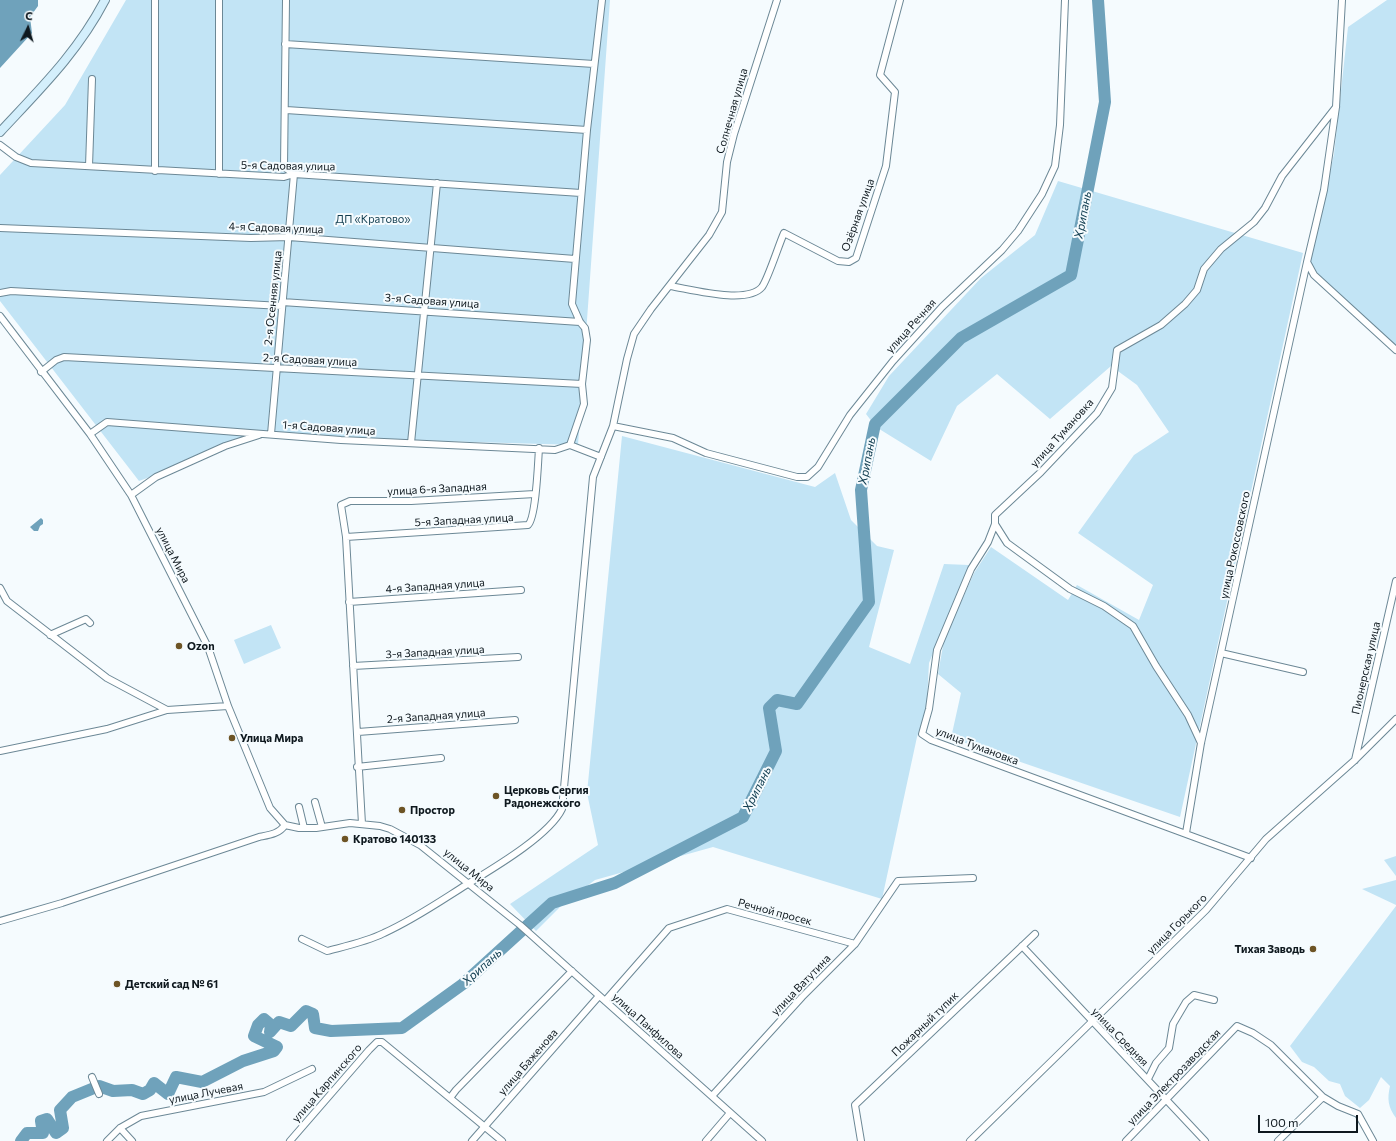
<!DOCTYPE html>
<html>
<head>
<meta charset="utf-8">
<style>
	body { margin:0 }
	#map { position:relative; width:1396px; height:1141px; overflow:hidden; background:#f5fbfe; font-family:Commissioner,sans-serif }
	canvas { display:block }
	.north { position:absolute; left:8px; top:8px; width:40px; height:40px; -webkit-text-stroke:3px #f5fbfe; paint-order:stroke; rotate:5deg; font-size:11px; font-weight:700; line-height:16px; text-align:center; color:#0e181e }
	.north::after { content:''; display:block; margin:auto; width:14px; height:18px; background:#0e181e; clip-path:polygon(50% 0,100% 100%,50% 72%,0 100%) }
	.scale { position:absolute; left:1258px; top:1115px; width:100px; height:18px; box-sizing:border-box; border:2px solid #0e181e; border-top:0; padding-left:5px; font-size:12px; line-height:14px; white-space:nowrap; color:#0e181e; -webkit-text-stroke:3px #f5fbfe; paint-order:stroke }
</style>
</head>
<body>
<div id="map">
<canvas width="1396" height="1141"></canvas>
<div class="north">С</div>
<div class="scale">100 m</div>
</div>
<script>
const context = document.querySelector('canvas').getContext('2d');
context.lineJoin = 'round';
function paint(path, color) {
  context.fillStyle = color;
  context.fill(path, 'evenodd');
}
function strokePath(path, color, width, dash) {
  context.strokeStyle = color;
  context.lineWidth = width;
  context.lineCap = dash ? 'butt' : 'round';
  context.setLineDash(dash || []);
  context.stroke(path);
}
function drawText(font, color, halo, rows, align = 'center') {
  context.font = font + ' Commissioner,sans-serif';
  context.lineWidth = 4;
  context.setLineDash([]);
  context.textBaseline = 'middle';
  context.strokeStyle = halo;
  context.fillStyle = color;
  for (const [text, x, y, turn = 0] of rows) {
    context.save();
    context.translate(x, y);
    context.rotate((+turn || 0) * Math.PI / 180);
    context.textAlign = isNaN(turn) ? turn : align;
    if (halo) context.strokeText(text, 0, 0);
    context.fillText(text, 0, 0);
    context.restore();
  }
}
paint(new Path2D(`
	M 126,0 L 610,0 L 578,445 L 261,436 L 139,481 L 0,301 L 0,175 L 65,105 Z
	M 1387,0 L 1396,0 L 1396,346 L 1315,273 L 1310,259 L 1334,154 L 1348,27 Z
	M 1058,181 L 1303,253 L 1180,817 L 951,738 L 961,693 L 938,674 L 944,640 L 974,573 L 991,547 L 1068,600 L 1077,585 L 1139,620 L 1153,585 L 1078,533 L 1134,455 L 1169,432 L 1137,385 L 1111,366 L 1050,419 L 997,374 L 957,406 L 931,461 L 876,427 L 866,414 L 889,376 L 981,278 L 1035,235 Z
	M 622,436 L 815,487 L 835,473 L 851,520 L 877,546 L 894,550 L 869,647 L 910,664 L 944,564 L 969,565 L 929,663 L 927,701 L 923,720 L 917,737 L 882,899 L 713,847 L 595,880 L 562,905 L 536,931 L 510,904 L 598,845 L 587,793 Z
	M 271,625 L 281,648 L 244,664 L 234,640 Z
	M 1396,856 L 1396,876 L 1384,860 Z
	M 1396,880 L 1396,905 L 1362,889 Z
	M 1396,906 L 1396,1118 C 1388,1107 1387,1099 1390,1086 L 1381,1077 L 1369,1100 L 1360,1108 L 1345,1096 L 1340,1084 L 1329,1081 L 1314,1067 L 1302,1062 L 1290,1046 Z`), '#c2e4f5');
paint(new Path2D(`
	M 0,0 L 38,0 L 38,6 L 30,17 L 32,33 L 0,68 Z
	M 41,518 L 43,520 L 43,524 L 40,526 L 38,531 L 34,531 L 30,527 Z`), '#6fa2bb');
strokePath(new Path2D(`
	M 21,1141 L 27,1133 L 43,1133 L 41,1121 L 47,1119 L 56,1133 L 63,1128 L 60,1110 L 72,1097 L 99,1086 L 113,1091 L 132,1090 L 143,1094 L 150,1090 L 154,1083 L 168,1094 L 176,1077 L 202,1082 L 243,1061 L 274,1051 L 277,1047 L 254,1036 L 258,1025 L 264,1019 L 271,1025 L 270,1032 L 279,1022 L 291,1026 L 306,1011 L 313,1014 L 315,1028 L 331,1031 L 402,1028 L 463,984 L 552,903 L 615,883 L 743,817 L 776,751 L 769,708 L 777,700 L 797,704 L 869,602 L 861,490 L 875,424 L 961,338 L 1071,275 L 1105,102 L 1098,0`), '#6fa2bb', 12);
const street = new Path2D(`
	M 155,0 L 155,171
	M 219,0 L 219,174
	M 1342,0 L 1336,107 L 1324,190 L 1307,262 L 1314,275 L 1396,350
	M 285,44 L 594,64
	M 286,110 L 587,130
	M 0,145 L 16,157 L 31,163 L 284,177 L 294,174 L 581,193
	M 89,166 L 92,79
	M 0,228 L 251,238 L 289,237 L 575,259
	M 670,286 C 690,289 747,305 762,287 C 768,279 779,244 784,233 L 838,261 L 849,262 L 856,258 L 886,166 L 895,92 L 880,75 L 900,0
	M 0,293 L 11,291 L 282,306
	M 282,302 L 580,322
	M 0,316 L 90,434 L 131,495 L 208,647 L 228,706 L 270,808 L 285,825 L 299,828 L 316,828 L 350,823 L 380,826 L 390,829 L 420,845 L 520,925 L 762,1141
	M 41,372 L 56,360 L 64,357 L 582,384
	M 613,426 L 673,438 L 706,453 L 797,477 L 807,477 L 818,467 L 850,415 L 893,361 L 942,307 L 1002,250 L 1018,231 L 1042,194 L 1055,166 L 1060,125 L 1065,0
	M 90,434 L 107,422 L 341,440 L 555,450 L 570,445
	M 271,434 L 294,174 L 284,167 L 286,0
	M 411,443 L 437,183
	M 601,457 L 570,445 L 584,404 L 582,384 L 587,340 L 585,328 L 580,322 L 572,304 L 587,130 L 602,0
	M 131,495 L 156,477 L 225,446 L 259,435
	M 995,524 L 1007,543 L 1070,589 L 1104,606 L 1133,626 L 1156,666 L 1188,715 L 1201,743
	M 346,537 L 528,525 C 536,518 538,463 539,448
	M 0,588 L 7,601 L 107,678 L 167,710 L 228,706
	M 349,602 L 521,590
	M 50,635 L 86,619 L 90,623
	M 1221,653 L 1303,672
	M 353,666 L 518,657
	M 358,732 L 515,720
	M 0,751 L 107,729 L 167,710
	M 1355,760 L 1396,581
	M 357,767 L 441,758
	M 315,802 L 322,827
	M 299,807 L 304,828
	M 362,824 L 346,537 L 341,505 L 350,501 L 411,501 L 535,494
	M 1186,833 L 1201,743 L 1307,262
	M 1251,858 L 931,740 L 922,734 L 929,709 L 937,650 L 971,569 L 988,542 L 995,524 L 995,515 L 1041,472 L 1097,413 L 1112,388 L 1117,350 L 1161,325 L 1185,304 L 1197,290 L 1204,269 L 1221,249 L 1254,222 L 1265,208 L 1282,176 L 1336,107
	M 0,921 L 62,903 L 259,837 C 269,835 279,834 285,825
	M 302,939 L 327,951 C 346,946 366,942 384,933 C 413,920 439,902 466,885 C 492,869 549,836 562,809 L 593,477 L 613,426 L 627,359 L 634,334 L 651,309 L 709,235 L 722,212 L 727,162 L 734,134 L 777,0
	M 1022,946 L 1205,1141
	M 605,1001 L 669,928 L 727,909 L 855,944
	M 92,1077 L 99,1094
	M 1148,1079 L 1156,1063 L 1169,1048 L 1173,1024 L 1186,1002 L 1194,995 L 1214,1000
	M 712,1096 L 802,997 L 855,944 L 898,881 L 973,878
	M 450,1098 L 456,1090 L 572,971
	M 120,1128 L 132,1141
	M 107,1141 L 120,1128 L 141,1116 L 264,1092 L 312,1069
	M 290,1141 L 369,1050 L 377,1042 L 382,1042 L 502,1141
	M 472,1141 L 599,996
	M 706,1141 L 730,1113
	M 861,1141 L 855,1105 L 1035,934
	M 970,1141 L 1206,910 L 1266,839 L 1355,760 L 1396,719
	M 1126,1141 L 1237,1026 L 1253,1033 L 1271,1045 L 1323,1097 L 1338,1106 L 1358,1114 L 1373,1141
	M 1278,1141 L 1323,1097`);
const secondary = new Path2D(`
	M 0,132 C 40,89 78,52 105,0`);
strokePath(street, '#6c8896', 8);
strokePath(secondary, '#6c8896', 10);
strokePath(street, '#fff', 6);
strokePath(secondary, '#d4effc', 8);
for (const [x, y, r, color] of [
	[179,646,4,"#6d5425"],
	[232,738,4,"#6d5425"],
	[496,796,4,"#6d5425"],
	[402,810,4,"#6d5425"],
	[345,839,4,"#6d5425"],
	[1313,949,4,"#6d5425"],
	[117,984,4,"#6d5425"]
]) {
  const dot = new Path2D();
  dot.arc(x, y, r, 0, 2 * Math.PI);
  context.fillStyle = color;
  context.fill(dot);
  strokePath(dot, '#f5fbfe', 1.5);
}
drawText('11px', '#0e181e', '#f5fbfe', [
	["Солнечная улица",732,111,-74],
	["5-я Садовая улица",288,166,1],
	["Озёрная улица",858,215,-70],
	["4-я Садовая улица",276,228,2],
	["2-я Осенняя улица",273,298,-84],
	["3-я Садовая улица",432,301,4],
	["улица Речная",911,326,-48],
	["2-я Садовая улица",310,360,3],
	["1-я Садовая улица",329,428,4],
	["улица Тумановка",1062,433,-48],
	["улица 6-я Западная",437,489,-3],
	["5-я Западная улица",464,520,-3],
	["улица Рокоссовского",1235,545,-78],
	["улица Мира",173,555,63],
	["4-я Западная улица",435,586,-4],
	["3-я Западная улица",435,652,-3],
	["Пионерская улица",1366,668,-77],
	["2-я Западная улица",436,716,-4],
	["улица Тумановка",977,746,21],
	["улица Мира",469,870,39],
	["Речной просек",775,912,15],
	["улица Горького",1177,924,-45],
	["улица Ватутина",801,985,-46],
	["Пожарный тупик",925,1024,-44],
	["улица Панфилова",648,1026,42],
	["улица Средняя",1120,1037,46],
	["улица Баженова",528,1062,-49],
	["улица Электрозаводская",1174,1077,-46],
	["улица Карпинского",327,1083,-49],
	["улица Лучевая",206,1093,-11]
]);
drawText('11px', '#113d4f', '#f5fbfe', [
	["ДП «Кратово»",373,219]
]);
drawText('bold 11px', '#0e181e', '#f5fbfe', [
	["Ozon",187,646],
	["Улица Мира",240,738],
	["Церковь Сергия",504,790],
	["Радонежского",504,803],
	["Простор",410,810],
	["Кратово 140133",353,839],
	["Тихая Заводь",1305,949,"right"],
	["Детский сад № 61",125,984]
], 'left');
drawText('italic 12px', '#144053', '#f5fbfe', [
	["Хрипань",1083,215,-79],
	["Хрипань",867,461,-79],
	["Хрипань",757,789,-63],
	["Хрипань",482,967,-42]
]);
</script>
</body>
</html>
